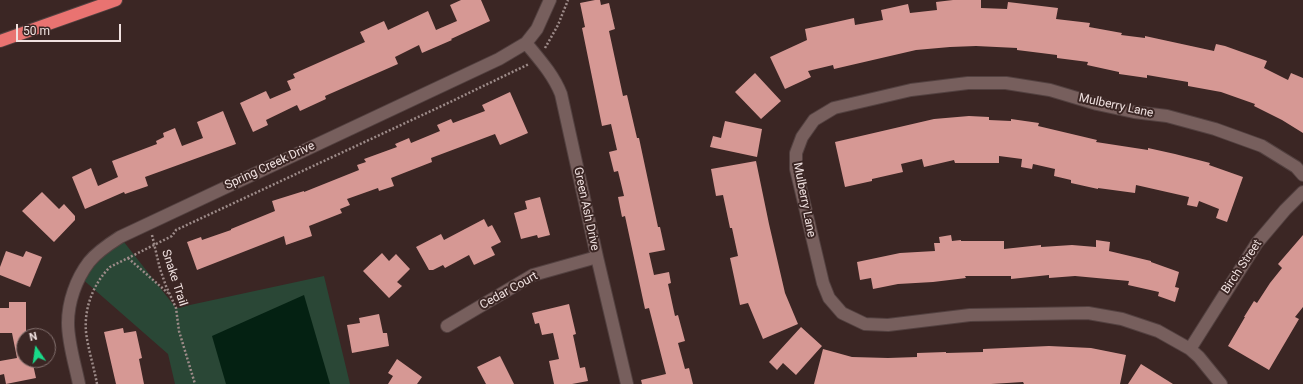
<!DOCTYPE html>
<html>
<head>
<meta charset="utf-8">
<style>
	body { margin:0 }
	#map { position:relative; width:1303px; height:384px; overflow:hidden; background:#3b2624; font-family:Roboto,sans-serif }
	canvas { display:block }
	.north { position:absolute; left:16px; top:328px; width:40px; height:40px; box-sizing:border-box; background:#3b2624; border:1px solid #83716f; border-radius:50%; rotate:347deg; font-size:11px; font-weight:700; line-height:16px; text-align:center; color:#f0e1e0 }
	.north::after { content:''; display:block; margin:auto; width:14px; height:18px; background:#19d989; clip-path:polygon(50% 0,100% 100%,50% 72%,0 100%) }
	.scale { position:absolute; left:16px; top:24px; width:105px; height:18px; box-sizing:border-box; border:2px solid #f0e1e0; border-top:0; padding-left:5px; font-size:12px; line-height:14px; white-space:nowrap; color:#f0e1e0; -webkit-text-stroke:3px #3b2624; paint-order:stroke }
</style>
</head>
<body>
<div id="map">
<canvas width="1303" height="384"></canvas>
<div class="north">N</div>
<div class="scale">50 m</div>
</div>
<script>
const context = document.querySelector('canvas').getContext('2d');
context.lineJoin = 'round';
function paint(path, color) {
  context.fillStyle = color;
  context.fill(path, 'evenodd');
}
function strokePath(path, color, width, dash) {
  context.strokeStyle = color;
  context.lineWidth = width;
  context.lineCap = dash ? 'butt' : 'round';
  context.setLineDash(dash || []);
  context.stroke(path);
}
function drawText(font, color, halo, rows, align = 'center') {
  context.font = font + ' Roboto,sans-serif';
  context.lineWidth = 4;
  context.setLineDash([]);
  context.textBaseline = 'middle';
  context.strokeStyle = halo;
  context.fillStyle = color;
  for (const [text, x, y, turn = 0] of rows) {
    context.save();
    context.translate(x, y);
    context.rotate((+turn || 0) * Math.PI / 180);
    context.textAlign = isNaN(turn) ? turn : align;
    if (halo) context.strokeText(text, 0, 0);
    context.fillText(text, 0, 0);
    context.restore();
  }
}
paint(new Path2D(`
	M 120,237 L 176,308 L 324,276 L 350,384 L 175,384 L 168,354 L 80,277 Z`), '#2a4736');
paint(new Path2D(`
	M 304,295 L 330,384 L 226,384 L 212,336 Z`), '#042112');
paint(new Path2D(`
	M 461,0 L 481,0 L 490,21 L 451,39 L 452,40 L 422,53 L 419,45 L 395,57 L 398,64 L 325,96 L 326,99 L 300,111 L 297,105 L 266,120 L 268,125 L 253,132 L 240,103 L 266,91 L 270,99 L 291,90 L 287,81 L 295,78 L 293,74 L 365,42 L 360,32 L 384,21 L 388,30 L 428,11 L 436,30 L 457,21 L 450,5 Z
	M 595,0 L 600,0 L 601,5 L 609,3 L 615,29 L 609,31 L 623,96 L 627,95 L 637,138 L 639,138 L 658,227 L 660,227 L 665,250 L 649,253 L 654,275 L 669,272 L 671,283 L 668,284 L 675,316 L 678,315 L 685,341 L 678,343 L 685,369 L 689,368 L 693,384 L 642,384 L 641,380 L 666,374 L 649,308 L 645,309 L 625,216 L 622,217 L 618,197 L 624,196 L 618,171 L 614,172 L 609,152 L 617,150 L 611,124 L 602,126 L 582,28 L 585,27 L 580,3 Z
	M 953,0 L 981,0 L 981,8 L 1007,9 L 1008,2 L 1058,8 L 1056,19 L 1090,23 L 1089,27 L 1122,33 L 1121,35 L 1145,38 L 1145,36 L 1214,51 L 1216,44 L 1225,46 L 1267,61 L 1264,68 L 1288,80 L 1291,73 L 1303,78 L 1303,133 L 1282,120 L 1254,106 L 1255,104 L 1221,92 L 1188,86 L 1188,82 L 1147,75 L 1147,78 L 1119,74 L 1119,72 L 1087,65 L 1088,62 L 1057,58 L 1057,55 L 1017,50 L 1017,48 L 976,46 L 950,47 L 916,50 L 834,69 L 833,65 L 808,71 L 811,77 L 785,89 L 770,57 L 807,40 L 805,29 L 854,18 L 855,25 L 883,20 L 881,10 L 908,4 L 910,13 L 937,10 L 936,2 Z
	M 755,73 L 781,101 L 761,119 L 735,92 Z
	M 510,92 L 528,133 L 500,145 L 495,134 L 431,158 L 432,162 L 391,178 L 394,186 L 379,191 L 378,188 L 347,199 L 350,205 L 340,209 L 342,213 L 309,226 L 312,236 L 286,245 L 284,236 L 197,270 L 187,242 L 201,237 L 202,240 L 231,230 L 231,229 L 275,211 L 272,201 L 304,191 L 304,192 L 359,170 L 357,165 L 366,162 L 364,159 L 397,147 L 395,144 L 409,138 L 411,143 L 440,131 L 437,125 L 451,119 L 453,123 L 485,111 L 482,105 Z
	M 223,111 L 236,144 L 145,177 L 148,186 L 125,194 L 124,192 L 85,209 L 72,177 L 91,168 L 98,186 L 118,177 L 112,161 L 157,144 L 156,141 L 164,137 L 163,133 L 175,128 L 182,146 L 203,138 L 197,122 Z
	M 969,116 L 989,117 L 989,120 L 1011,121 L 1011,119 L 1039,123 L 1038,126 L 1097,140 L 1096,142 L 1148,150 L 1148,148 L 1175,154 L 1210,163 L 1209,165 L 1243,177 L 1227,222 L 1216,218 L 1219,209 L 1199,201 L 1197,207 L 1187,205 L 1189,197 L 1136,185 L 1135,193 L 1098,188 L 1098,189 L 1071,183 L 1071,180 L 1054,176 L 1055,169 L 1033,164 L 1032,169 L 1021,167 L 1022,159 L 999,156 L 999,163 L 955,163 L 954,160 L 924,167 L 922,159 L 901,164 L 903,172 L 872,179 L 872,181 L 845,187 L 835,142 L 934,119 Z
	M 725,121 L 762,129 L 757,157 L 710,147 L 713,136 L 721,138 Z
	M 756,161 L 769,224 L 785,293 L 798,324 L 763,339 L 748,303 L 740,305 L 730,258 L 738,256 L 732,228 L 730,228 L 723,195 L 716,196 L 711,169 Z
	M 42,192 L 59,209 L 64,204 L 75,216 L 75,220 L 54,242 L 22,211 Z
	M 540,197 L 550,235 L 538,238 L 537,235 L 521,239 L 514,213 L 527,209 L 525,201 Z
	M 484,219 L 488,227 L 492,225 L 501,242 L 491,247 L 495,255 L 474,265 L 469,255 L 445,268 L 443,265 L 433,270 L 429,270 L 416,247 L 441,234 L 444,240 Z
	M 951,235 L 952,241 L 961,240 L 961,241 L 1004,241 L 1004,249 L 1041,245 L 1041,247 L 1072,245 L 1096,247 L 1096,240 L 1110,242 L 1109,251 L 1151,261 L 1151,262 L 1179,272 L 1175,287 L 1179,288 L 1175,302 L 1158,296 L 1159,292 L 1128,285 L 1129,281 L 1075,276 L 1049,278 L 1049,275 L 1011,279 L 1011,276 L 965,276 L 966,278 L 933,282 L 898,284 L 873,289 L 871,278 L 860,280 L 857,262 L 900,253 L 935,251 L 934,243 L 940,243 L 939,237 Z
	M 1303,235 L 1303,307 L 1295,317 L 1299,319 L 1269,370 L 1228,346 L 1245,317 L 1244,317 L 1254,301 L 1257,303 L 1270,283 L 1282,268 L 1278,264 Z
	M 6,251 L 23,257 L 26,251 L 42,257 L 30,287 L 0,275 L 0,267 Z
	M 382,253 L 389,261 L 396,254 L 410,269 L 397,282 L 402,286 L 389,298 L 363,271 Z
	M 9,302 L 26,302 L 26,333 L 24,333 L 24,360 L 32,360 L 36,378 L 6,384 L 4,374 L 0,375 L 0,361 L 17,358 L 12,333 L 0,333 L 0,308 L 9,308 Z
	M 569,304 L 576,334 L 573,335 L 580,368 L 585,367 L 588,381 L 572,384 L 554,384 L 549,361 L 559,359 L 553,333 L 542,335 L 539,323 L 535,324 L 532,313 Z
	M 379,314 L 383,333 L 387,333 L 389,346 L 352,353 L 347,325 L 360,323 L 359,318 Z
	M 801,327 L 822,346 L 796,375 L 783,363 L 777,370 L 769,362 Z
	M 123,328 L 124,333 L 136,331 L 142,358 L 139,359 L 144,384 L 116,384 L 104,332 Z
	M 1049,346 L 1091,348 L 1126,355 L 1120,384 L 1024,384 L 1023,382 L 991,384 L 814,384 L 823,349 L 852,357 L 888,358 L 917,357 L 917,353 L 946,352 L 946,353 L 983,352 L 983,349 Z
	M 500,356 L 514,384 L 486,384 L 477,367 Z
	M 397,359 L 422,377 L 417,384 L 388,384 L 393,376 L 388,373 Z
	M 1141,364 L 1173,384 L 1128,384 Z`), '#d69894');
const minor = new Path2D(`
	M 526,43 C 539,59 553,74 561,94 L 597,257 L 627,384
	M 447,326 L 533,275 L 597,257
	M 1190,349 L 1257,243 L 1285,210 L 1303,192
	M 79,384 C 75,364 68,343 68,323 C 68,302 76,279 89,262 C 97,252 109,244 120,237 L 499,59 L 526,43 L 537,29 L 550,0
	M 1221,384 L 1199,357 L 1190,349 L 1158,331 L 1122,319 L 1088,313 L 970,315 L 888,325 L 865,324 L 842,313 L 829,298 L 823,283 L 796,169 L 796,153 L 802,137 L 814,120 L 834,108 L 911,90 L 968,83 L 1006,83 L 1050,90 L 1097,104 L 1134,112 L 1167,116 L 1215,129 L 1262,146 L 1296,167 L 1303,175`);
const motorway = new Path2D(`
	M 0,41 L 116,0`);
strokePath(minor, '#534140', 14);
strokePath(motorway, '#534140', 14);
strokePath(new Path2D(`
	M 545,48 L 558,25 L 568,0
	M 152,235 L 160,269 L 166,286 L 176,308 L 179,331 L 195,384
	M 128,258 L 168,293
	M 97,384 C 94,367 88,349 86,332 C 84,308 93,284 110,267 L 172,236 L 176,230 L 446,104 L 529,64`), '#9d8b89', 2.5, [2, 2]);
strokePath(minor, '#775f5d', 12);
strokePath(motorway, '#e97371', 12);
drawText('12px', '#f0e1e0', '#3b2624', [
	["Mulberry Lane",1116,106,12],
	["Spring Creek Drive",270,166,-25],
	["Mulberry Lane",804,200,79],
	["Green Ash Drive",586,209,78],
	["Birch Street",1242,267,-56],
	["Snake Trail",174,278,72],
	["Cedar Court",509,291,-29]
]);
</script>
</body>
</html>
